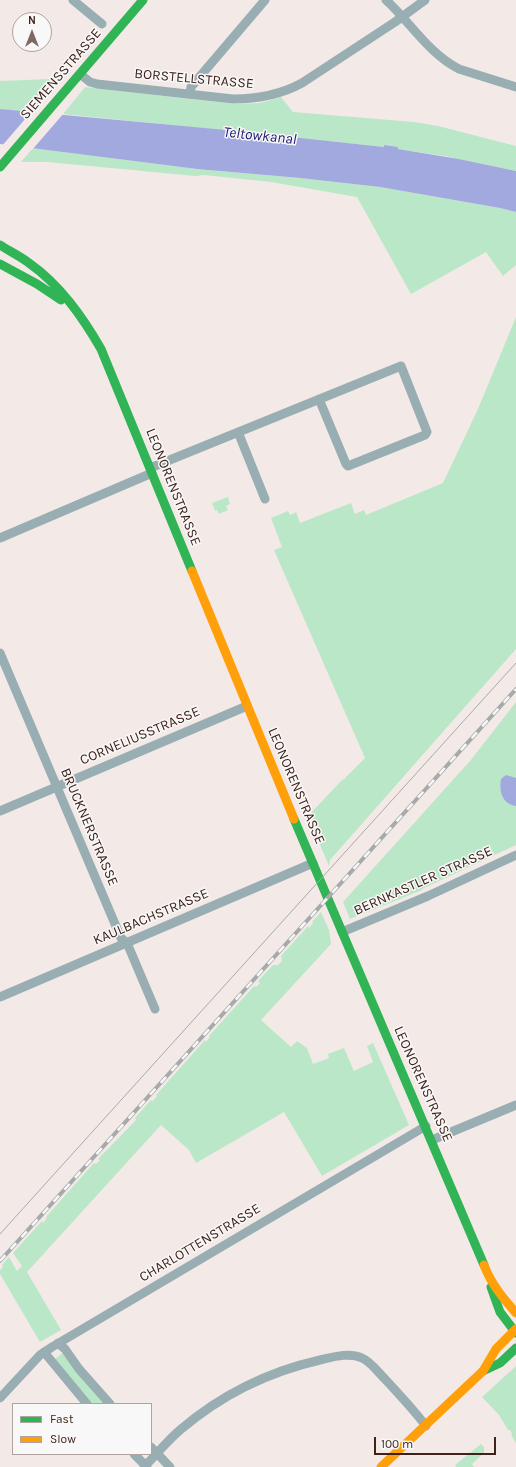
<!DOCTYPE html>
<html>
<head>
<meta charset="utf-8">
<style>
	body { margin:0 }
	#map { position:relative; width:516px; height:1467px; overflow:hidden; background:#f3eae7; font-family:Karla,sans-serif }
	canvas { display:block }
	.legend { position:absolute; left:12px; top:1403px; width:140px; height:52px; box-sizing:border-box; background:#f8f8f8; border:1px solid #afa29f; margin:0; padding:5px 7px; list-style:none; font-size:12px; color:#41221a }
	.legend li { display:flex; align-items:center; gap:8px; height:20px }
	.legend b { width:20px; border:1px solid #afa29f }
	.north { position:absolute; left:12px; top:12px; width:40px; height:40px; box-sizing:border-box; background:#f8f8f8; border:1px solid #afa29f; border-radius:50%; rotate:0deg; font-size:11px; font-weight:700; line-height:16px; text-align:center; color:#41221a }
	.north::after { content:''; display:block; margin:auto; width:14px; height:18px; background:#7f6862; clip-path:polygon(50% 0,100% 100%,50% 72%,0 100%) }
	.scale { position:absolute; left:374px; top:1437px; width:122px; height:18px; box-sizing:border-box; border:2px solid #41221a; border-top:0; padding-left:5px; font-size:12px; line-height:14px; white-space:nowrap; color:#41221a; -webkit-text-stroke:3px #f8f8f8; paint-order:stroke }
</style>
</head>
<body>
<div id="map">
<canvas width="516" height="1467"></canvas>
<ul class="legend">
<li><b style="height:5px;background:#30b455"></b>Fast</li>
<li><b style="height:5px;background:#ff9f0a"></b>Slow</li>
</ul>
<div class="north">N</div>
<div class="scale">100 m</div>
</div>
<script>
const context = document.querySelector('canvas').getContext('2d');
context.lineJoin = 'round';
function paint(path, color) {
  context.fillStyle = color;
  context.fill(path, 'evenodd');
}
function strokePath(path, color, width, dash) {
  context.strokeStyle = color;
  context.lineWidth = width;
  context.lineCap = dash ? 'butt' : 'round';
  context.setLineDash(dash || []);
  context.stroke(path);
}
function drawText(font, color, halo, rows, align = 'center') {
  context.font = font + ' Karla,sans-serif';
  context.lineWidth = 3;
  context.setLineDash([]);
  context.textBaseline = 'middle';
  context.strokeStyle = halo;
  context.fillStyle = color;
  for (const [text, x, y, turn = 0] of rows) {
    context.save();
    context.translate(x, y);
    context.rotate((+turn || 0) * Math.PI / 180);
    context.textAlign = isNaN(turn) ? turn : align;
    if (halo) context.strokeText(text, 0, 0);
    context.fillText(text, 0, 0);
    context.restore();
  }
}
paint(new Path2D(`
	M 51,79 L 46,94 L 30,113 L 0,109 L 0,81 Z
	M 85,87 L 235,104 L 260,103 L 281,97 L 293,112 L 414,122 L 438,126 L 516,146 L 516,171 L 445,156 L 398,149 L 398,147 L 384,145 L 384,147 L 63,114 Z
	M 33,148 L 197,169 L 300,178 L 380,187 L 500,208 L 516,212 L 516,265 L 503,276 L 486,252 L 411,294 L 357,197 L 271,182 L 204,175 L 195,176 L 48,162 L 21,162 Z
	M 516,317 L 516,649 L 330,860 L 329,866 L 308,816 L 342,780 L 345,779 L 345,778 L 365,758 L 274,550 L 282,547 L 271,518 L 288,511 L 290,515 L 296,512 L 300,523 L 351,503 L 355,514 L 364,510 L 366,515 L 443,483 L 478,409 Z
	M 228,497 L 230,504 L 226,506 L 228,510 L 219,514 L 217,510 L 215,511 L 212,503 Z
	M 516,702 L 516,845 L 422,889 L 422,890 L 350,919 L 343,902 L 470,761 Z
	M 321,912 L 329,930 L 331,944 L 261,1020 L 291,1047 L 297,1041 L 307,1048 L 313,1064 L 329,1058 L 328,1054 L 344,1048 L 354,1071 L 373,1062 L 367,1046 L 373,1043 L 409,1125 L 322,1176 L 284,1112 L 196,1163 L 189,1150 L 161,1125 L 27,1272 L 61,1330 L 40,1342 L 0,1274 L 0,1270 L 3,1267 L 2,1265 L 9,1257 L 17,1271 L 22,1266 L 13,1253 L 42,1221 L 43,1223 L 47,1218 L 46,1217 L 94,1163 L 96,1164 L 100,1160 L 98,1159 L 136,1120 L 135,1118 L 151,1100 L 153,1101 L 157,1096 L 156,1095 L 205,1040 L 206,1042 L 210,1037 L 209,1036 L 254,986 L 256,987 L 260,983 L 258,981 L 273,965 L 278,965 L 282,961 L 281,956 L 308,926 L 309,928 L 313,923 L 312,922 Z
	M 63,1353 L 105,1404 L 91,1404 L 55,1359 Z
	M 516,1366 L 516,1443 L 511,1435 L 512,1433 L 510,1430 L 508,1430 L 499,1415 L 482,1397 Z
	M 481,1444 L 484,1447 L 484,1453 L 472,1464 L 474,1467 L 456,1467 L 455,1465 Z`), '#bae7c7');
paint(new Path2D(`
	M 0,109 L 226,130 L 384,147 L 384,145 L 398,147 L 398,149 L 459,159 L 516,171 L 516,212 L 500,208 L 380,187 L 300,178 L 197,169 L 0,144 Z
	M 506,775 L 516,778 L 516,806 C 502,804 499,791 501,779 Z`), '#a2a9df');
paint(new Path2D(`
	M 32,111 L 64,113 L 32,150 L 1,147 Z`), '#f3eae7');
strokePath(new Path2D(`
	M 73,0 L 102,24
	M 386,0 C 410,22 429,54 459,69 L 516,87
	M 80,74 L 90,82 L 97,84 L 233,99 C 258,99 280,95 302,83 L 395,22 L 425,0
	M 190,94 L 191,87 L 265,0
	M 238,432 L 265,499
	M 150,468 L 401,366 L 427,432 L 425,435 L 348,466 L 346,464 L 319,399
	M 0,538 L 152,473
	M 0,653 L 121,938 L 127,943 L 155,1009
	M 0,811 L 247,706
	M 342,932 L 428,896 L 516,855
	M 0,997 L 313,863
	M 432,1140 L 516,1105
	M 58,1343 L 65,1349 L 79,1369 L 110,1404
	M 44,1352 L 87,1404
	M 0,1398 L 40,1355 L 52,1347 L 426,1126
	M 151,1447 L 170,1467
	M 134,1454 L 147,1467
	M 144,1467 C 156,1455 167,1441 180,1430 C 221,1395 267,1372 320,1360 C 333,1357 349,1352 362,1358 C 371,1362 377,1371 384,1378 C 398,1393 413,1409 426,1426`), '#99aeb3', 9);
strokePath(new Path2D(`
	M 0,167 L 143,0
	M 0,245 C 9,251 20,256 29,263 C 60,285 82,316 101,349 L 192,571
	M 0,264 L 37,284 L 61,300
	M 294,819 C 357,968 422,1116 484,1265
	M 491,1287 L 500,1312 L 516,1333
	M 483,1371 L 500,1363 L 516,1348`), '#30b455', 9);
strokePath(new Path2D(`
	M 192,571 L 294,819
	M 484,1265 C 491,1284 503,1298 516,1313
	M 381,1467 L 483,1371 L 496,1349 L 516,1329`), '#ff9f0a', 9);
strokePath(new Path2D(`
	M 0,1234 L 516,663`), '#a6aaab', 1);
const rail = new Path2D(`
	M 0,1261 L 516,689`);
strokePath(rail, '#a6aaab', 4);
strokePath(rail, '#f8f8f8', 2.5, [8]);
drawText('14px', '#41221a', '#f8f8f8', [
	["SIEMENSSTRASSE",61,74,-49],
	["BORSTELLSTRASSE",194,79,5],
	["LEONORENSTRASSE",173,487,68],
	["CORNELIUSSTRASSE",140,736,-23],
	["LEONORENSTRASSE",296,786,67],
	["BRUCKNERSTRASSE",89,827,67],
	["BERNKASTLER STRASSE",423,881,-24],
	["KAULBACHSTRASSE",151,917,-23],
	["LEONORENSTRASSE",423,1084,66],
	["CHARLOTTENSTRASSE",200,1243,-31]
]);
drawText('italic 15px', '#1c1370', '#f8f8f8', [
	["Teltowkanal",260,136,6]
]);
</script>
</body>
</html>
